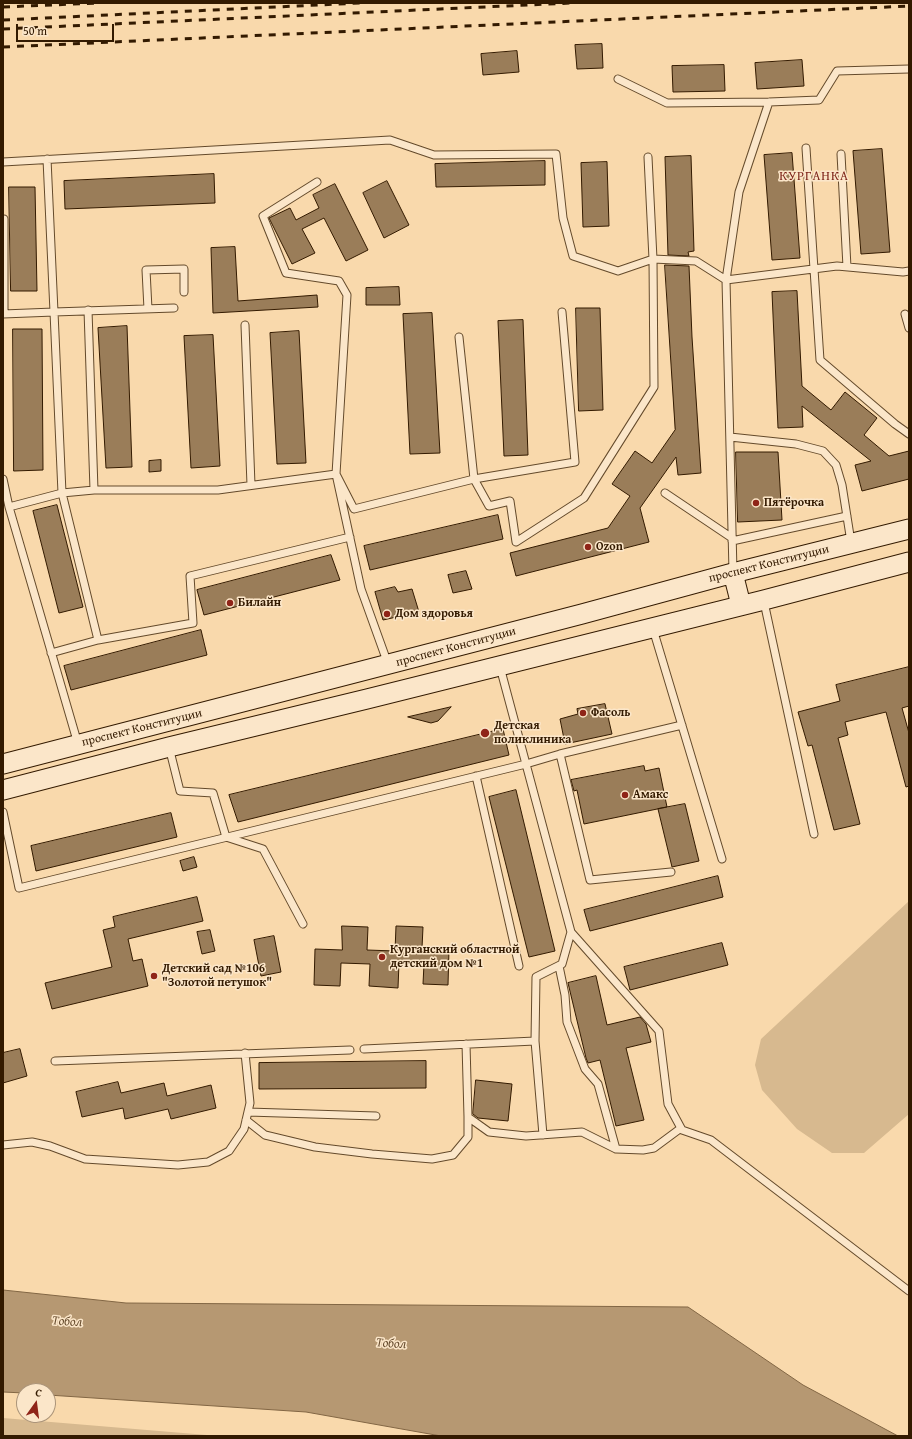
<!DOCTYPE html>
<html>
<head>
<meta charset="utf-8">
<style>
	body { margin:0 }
	#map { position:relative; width:912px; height:1439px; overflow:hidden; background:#f9d9ac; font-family:"Gentium Book Plus",serif }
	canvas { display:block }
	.frame { position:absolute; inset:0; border:4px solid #331a00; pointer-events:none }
	.north { position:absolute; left:16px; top:1383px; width:40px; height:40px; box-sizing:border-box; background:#fbe6c9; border:1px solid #ab9479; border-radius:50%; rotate:14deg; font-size:11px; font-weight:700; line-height:16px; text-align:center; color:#331a00 }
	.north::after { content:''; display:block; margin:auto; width:14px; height:18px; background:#8f2418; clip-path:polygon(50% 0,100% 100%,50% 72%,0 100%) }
	.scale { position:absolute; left:16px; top:24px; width:98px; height:18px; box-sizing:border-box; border:2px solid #331a00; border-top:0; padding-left:5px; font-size:12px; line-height:14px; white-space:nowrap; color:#331a00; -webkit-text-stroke:3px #fbe6c9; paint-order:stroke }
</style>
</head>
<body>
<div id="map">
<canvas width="912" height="1439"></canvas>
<div class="frame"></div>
<div class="north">С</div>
<div class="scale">50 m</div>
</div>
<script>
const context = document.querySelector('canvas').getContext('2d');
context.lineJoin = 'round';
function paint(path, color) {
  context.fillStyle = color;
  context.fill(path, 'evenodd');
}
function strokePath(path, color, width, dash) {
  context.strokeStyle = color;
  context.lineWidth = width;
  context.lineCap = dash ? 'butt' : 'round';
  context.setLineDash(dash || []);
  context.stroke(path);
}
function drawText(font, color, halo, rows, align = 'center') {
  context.font = font + ' "Gentium Book Plus",serif';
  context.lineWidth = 3;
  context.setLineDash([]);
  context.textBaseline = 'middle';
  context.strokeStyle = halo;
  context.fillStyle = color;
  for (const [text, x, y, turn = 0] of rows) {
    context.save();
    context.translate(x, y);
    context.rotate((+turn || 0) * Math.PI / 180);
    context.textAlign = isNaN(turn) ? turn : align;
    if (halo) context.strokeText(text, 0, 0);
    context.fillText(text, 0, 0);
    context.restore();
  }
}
paint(new Path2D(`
	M 909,901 L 909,1114 L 864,1153 L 832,1153 L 797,1129 L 762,1090 L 755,1065 L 761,1039 Z
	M 3,1418 L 219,1436 L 3,1436 Z`), '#d7b98f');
const water = new Path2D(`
	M 3,1290 L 126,1303 L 688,1307 L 803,1385 L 898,1436 L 441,1436 L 306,1412 L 48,1395 L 48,1391 L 24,1391 L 24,1393 L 3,1392 Z`);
paint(water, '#b69872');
strokePath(water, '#826644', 1);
const building = new Path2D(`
	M 602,44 L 603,68 L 577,69 L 575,45 Z
	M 517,51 L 519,72 L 483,75 L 481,54 Z
	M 802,60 L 804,86 L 757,89 L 755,63 Z
	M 724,65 L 725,91 L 673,92 L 672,66 Z
	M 882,149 L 890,252 L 861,254 L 853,151 Z
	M 792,153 L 800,258 L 772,260 L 764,155 Z
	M 691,156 L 694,251 L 688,252 L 689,256 L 668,255 L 665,157 Z
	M 545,161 L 545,185 L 436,187 L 435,164 Z
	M 607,162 L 609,226 L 583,227 L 581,163 Z
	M 214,174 L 215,203 L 65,209 L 64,181 Z
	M 387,181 L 409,225 L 384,238 L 363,193 Z
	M 335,184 L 368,250 L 346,261 L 324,218 L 302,229 L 315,253 L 292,264 L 269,218 L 290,208 L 296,220 L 319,208 L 313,195 Z
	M 9,187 L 35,187 L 37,291 L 11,291 Z
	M 235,247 L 238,301 L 317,295 L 318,307 L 213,313 L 211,248 Z
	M 665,265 L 689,266 L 692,337 L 701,473 L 678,475 L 676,457 L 640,508 L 649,542 L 516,576 L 510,553 L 608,528 L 630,496 L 612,484 L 635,451 L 652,463 L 675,430 Z
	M 399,287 L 400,305 L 366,305 L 366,288 Z
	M 797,291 L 802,386 L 831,410 L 845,392 L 877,418 L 864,435 L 889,456 L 909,451 L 909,479 L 862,491 L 855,465 L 871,461 L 802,406 L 803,427 L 778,428 L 772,292 Z
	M 576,308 L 600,308 L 603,410 L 579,411 Z
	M 432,313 L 440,453 L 410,454 L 403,314 Z
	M 523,320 L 528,455 L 504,456 L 498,321 Z
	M 127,326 L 132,467 L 106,468 L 98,328 Z
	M 13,329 L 42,329 L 43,470 L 14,471 Z
	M 299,331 L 306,463 L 277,464 L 270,333 Z
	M 213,335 L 220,466 L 191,468 L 184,336 Z
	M 736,452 L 778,452 L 782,520 L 738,522 Z
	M 161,460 L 161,471 L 149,472 L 149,461 Z
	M 57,505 L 83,607 L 59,613 L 33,511 Z
	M 498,515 L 503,539 L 370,570 L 364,546 Z
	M 331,555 L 340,580 L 204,615 L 197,590 Z
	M 466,571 L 472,589 L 453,593 L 448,575 Z
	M 395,587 L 398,592 L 412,589 L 419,612 L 383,620 L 375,592 Z
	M 201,630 L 207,655 L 71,690 L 64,666 Z
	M 909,667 L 909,706 L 902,708 L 909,733 L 909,786 L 906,787 L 886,712 L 845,722 L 848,735 L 838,738 L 860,824 L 834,830 L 812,745 L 808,746 L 798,712 L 840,701 L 836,685 Z
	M 605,704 L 612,734 L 565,744 L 560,719 L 578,714 L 577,709 Z
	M 451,707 L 438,721 L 431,723 L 408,717 Z
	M 503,729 L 509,755 L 238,822 L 229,795 Z
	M 644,766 L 645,771 L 659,768 L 667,807 L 584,824 L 577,790 L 574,791 L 571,780 Z
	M 516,790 L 555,951 L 529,957 L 489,797 Z
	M 685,804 L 699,861 L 672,867 L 658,809 Z
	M 171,813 L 177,837 L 36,871 L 31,846 Z
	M 194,857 L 197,867 L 183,871 L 180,861 Z
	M 718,876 L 723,897 L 590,931 L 584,910 Z
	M 197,897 L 203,921 L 128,939 L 133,961 L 142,959 L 148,986 L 52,1009 L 45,983 L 112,967 L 103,930 L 115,927 L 113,917 Z
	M 342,926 L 368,927 L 367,950 L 395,951 L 396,926 L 423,927 L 422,948 L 449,949 L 448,985 L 423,984 L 424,964 L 399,963 L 398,988 L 369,986 L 370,964 L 341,963 L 340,986 L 314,985 L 315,949 L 342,950 Z
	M 210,930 L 215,951 L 202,954 L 197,932 Z
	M 274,936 L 281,972 L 261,976 L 254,940 Z
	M 722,943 L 728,965 L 630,990 L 624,967 Z
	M 596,976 L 607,1025 L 640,1017 L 646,1024 L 651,1042 L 626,1048 L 644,1120 L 616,1126 L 600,1060 L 588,1063 L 586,1058 L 568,983 Z
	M 20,1049 L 27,1076 L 3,1083 L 3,1053 Z
	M 426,1061 L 426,1088 L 259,1089 L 259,1063 Z
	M 476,1080 L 512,1084 L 508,1121 L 478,1118 L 473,1114 Z
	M 118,1082 L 121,1093 L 164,1083 L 167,1096 L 211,1085 L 216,1108 L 171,1119 L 168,1109 L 125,1119 L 123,1108 L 82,1117 L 76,1092 Z`);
paint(building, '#9a7d59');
strokePath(building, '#331a00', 1);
const service = new Path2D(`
	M 618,79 L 667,103 L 769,102 L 819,100 L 837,71 L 909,69
	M 806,148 L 820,360 L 895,424 L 909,434
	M 841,154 L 847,267
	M 47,159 L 54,312 L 174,308
	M 3,162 L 390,140 L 434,155 L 556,154 L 563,218 L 573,256 L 618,271 L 653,259 L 696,261 L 726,280 L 837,266 L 903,272 L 909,271
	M 317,182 L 263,216 L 286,273 L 339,281 L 347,295 L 336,474 L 354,509 L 474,479 L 459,337
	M 148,309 L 146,270 L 184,269 L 184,292
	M 88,310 L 94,490
	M 562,312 L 575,462 L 474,479 L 489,506 L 510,501 L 516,542 L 584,498 L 654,387 L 653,259 L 648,157
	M 3,314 L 54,312 L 62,493 L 98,640 L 51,653
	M 4,314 L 4,219
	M 905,314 L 909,328
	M 245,325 L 251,485
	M 730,437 L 796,444 L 823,451 L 836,465 L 842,485 L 851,542
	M 3,479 L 9,507 L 78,744
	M 665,493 L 732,538
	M 9,507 L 62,493 L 94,490 L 218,490 L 336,474 L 361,589 L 388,664
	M 732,541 L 847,516
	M 733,572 L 726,280 L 739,192 L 769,102
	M 764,602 L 814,834
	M 653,629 L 722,859
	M 98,640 L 193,623 L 190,576 L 350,537
	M 500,667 L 571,932 L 659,1031 L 668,1104 L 682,1130 L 711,1140 L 909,1291
	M 169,747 L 180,791 L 213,793 L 226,837 L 263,849 L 303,924
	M 560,754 L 682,725
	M 476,776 L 519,966
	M 3,812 L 19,888 L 526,764 L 560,754 L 590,880 L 671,872
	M 559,966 L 565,995 L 567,1022 L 585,1069 L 598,1084 L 616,1149
	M 535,1041 L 543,1135
	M 466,1044 L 468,1117 L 489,1132 L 526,1136 L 582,1132 L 616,1149 L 643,1150 L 654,1148 L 681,1128
	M 364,1049 L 535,1041 L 536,977 L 562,964 L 571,932
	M 55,1061 L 350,1050
	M 248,1112 L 376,1116
	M 246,1120 L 265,1135 L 315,1147 L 372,1154 L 432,1159 L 453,1155 L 468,1137 L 468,1117
	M 3,1145 L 32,1142 L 50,1146 L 85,1159 L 178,1165 L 208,1162 L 229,1151 L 244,1129 L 250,1103 L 245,1053`);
const secondary = new Path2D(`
	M 733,573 L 741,605
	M 3,764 L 582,614 L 733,573 L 909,529
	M 3,790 L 169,747 L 367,699 L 764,600 L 909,562`);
strokePath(service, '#644a2b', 9);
strokePath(secondary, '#331a00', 21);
strokePath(service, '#fbe6c9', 7);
strokePath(secondary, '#fbe6c9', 19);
strokePath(new Path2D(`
	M 3,7 L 98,3
	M 3,20 L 360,3
	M 3,29 L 571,3
	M 3,47 L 909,6`), '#331a00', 3, [7, 7]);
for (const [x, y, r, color] of [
	[756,503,4,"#8f2418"],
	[588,547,4,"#8f2418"],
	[230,603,4,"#8f2418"],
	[387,614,4,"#8f2418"],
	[583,713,4,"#8f2418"],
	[485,733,5,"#8f2418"],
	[625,795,4,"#8f2418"],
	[382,957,4,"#8f2418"],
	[154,976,4,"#8f2418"]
]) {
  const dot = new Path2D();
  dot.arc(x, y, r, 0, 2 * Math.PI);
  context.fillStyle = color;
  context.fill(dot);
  strokePath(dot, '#fbe6c9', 1.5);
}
drawText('bold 12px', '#331a00', '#fbe6c9', [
	["Пятёрочка",764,503],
	["Ozon",596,547],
	["Билайн",238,603],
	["Дом здоровья",395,614],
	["Фасоль",591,713],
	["Детская",494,726],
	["поликлиника",494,740],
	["Амакс",633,795],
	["Курганский областной",390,950],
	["детский дом №1",390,964],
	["Детский сад №106",162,969],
	["\"Золотой петушок\"",162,983]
], 'left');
drawText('12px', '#331a00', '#fbe6c9', [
	["проспект Конституции",769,564,-14],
	["проспект Конституции",456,647,-15],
	["проспект Конституции",142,728,-14]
]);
context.letterSpacing = '1px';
drawText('13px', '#7a1f14', '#fbe6c9', [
	["КУРГАНКА",814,177]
]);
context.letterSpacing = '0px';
drawText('italic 13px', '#674c2e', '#fbe6c9', [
	["Тобол",67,1322,4],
	["Тобол",391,1344,4]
]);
</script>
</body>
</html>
